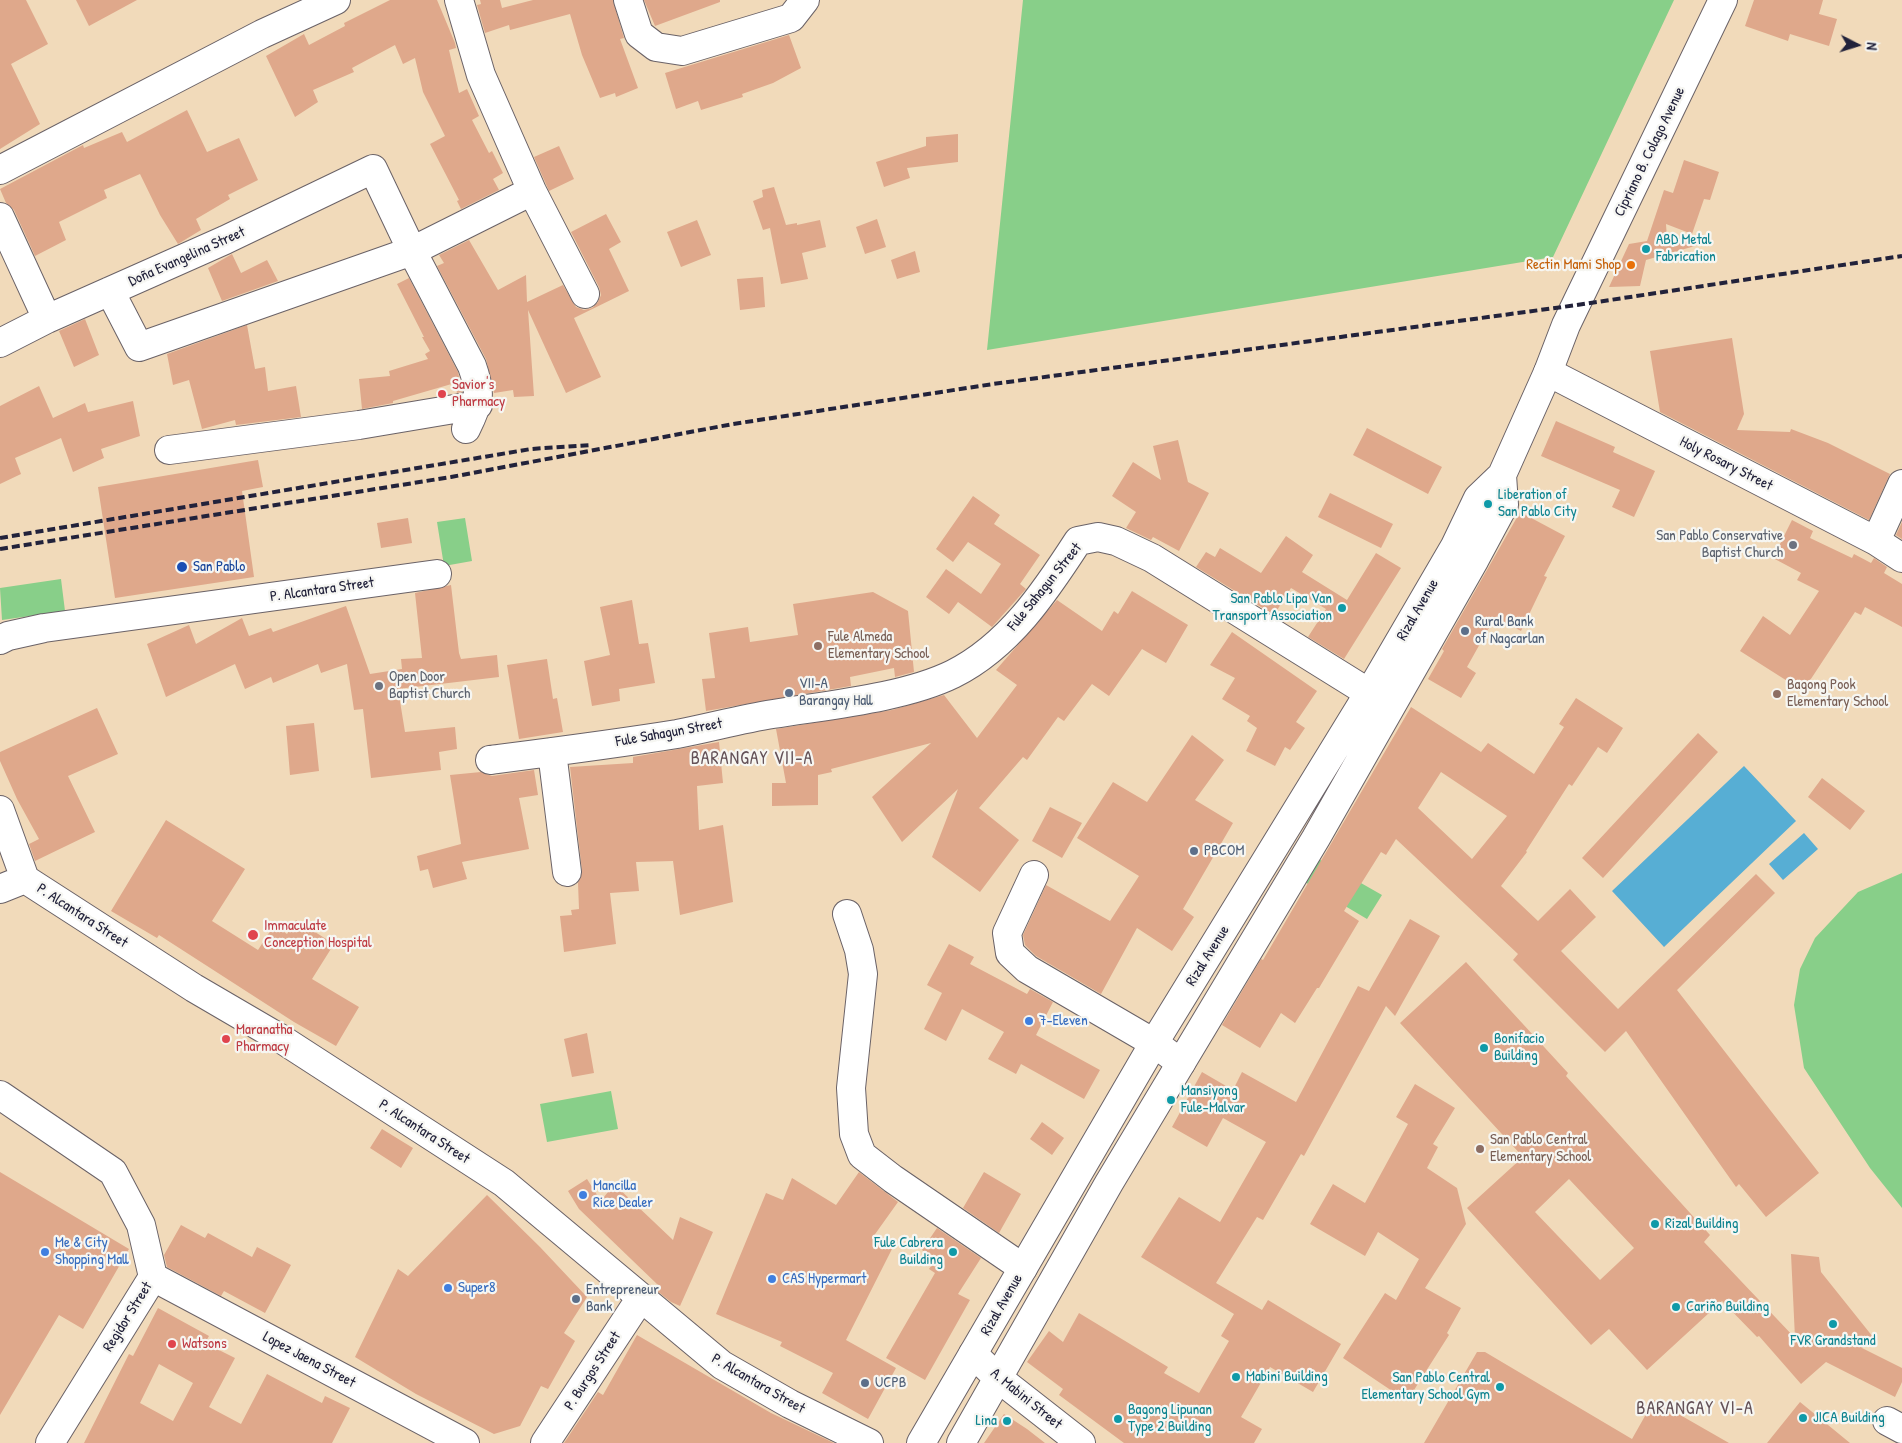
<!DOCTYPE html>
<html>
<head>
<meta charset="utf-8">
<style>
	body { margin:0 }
	#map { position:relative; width:1902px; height:1443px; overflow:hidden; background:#f1daba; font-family:"Patrick Hand",sans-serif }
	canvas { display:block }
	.north { position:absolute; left:1832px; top:20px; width:50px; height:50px; -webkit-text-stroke:4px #f6f6f2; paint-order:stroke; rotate:95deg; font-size:14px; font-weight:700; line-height:20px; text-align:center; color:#22223b }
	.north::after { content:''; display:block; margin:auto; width:18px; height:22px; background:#22223b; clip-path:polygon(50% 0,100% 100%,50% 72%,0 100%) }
</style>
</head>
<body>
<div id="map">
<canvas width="1902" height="1443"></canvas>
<div class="north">N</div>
</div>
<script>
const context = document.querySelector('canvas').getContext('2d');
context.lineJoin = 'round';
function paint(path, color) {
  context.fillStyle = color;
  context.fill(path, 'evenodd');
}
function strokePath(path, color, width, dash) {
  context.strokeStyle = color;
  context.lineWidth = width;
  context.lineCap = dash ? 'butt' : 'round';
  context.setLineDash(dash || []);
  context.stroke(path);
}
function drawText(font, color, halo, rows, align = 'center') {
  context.font = font + ' "Patrick Hand",sans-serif';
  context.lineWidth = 4.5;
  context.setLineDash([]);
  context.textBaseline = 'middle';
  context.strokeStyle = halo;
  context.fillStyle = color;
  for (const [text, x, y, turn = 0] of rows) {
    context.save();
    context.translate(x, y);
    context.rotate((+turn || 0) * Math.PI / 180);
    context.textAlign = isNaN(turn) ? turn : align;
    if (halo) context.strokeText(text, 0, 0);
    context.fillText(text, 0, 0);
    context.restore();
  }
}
paint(new Path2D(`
	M 1023,0 L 1674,0 L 1553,257 L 987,350 Z
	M 465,518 L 472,561 L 444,566 L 437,522 Z
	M 61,579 L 65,611 L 2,620 L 0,588 Z
	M 1317,858 L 1382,895 L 1367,919 L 1303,881 Z
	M 1902,873 L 1902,1208 L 1870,1168 L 1804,1068 L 1794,1005 L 1800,969 L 1815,938 L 1858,892 Z
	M 611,1091 L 618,1129 L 547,1142 L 540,1104 Z`), '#88cf89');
paint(new Path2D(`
	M 1744,766 L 1796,821 L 1664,947 L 1612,891 Z
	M 1804,833 L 1818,849 L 1783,880 L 1769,864 Z`), '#57aed4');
paint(new Path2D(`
	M 0,0 L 26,0 L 48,44 L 11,64 L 40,124 L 0,149 Z
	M 76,0 L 137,0 L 89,26 Z
	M 390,0 L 437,0 L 455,43 L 456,48 L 449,50 L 459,93 L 467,89 L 479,116 L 472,120 L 489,153 L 492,151 L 503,173 L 493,179 L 499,190 L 461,209 L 457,201 L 459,200 L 430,144 L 445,136 L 423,92 L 415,58 L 403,64 L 395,45 L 352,68 L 354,72 L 313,90 L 318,102 L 295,117 L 266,56 L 304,34 L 309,45 L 345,26 L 344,23 Z
	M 480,0 L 500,0 L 502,8 L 533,0 L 613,0 L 624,38 L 620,39 L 638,88 L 616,97 L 615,93 L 600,98 L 582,55 L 570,14 L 510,30 L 509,25 L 485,33 L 477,5 L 481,4 Z
	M 644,0 L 720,0 L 720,2 L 655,26 Z
	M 1754,0 L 1823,0 L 1819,14 L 1837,19 L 1829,46 L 1790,34 L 1788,41 L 1745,26 Z
	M 789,35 L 801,68 L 773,83 L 742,94 L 743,97 L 701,110 L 698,101 L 676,109 L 665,73 Z
	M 187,110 L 207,152 L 239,138 L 258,180 L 228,195 L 230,199 L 196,219 L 201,230 L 178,244 L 160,215 L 140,174 L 104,190 L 107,198 L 59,222 L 66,240 L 35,256 L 14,210 L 6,203 L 0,189 L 83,145 L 84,148 L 122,132 L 127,142 Z
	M 958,134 L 958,162 L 907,168 L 910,178 L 884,187 L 876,162 L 926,146 L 926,137 Z
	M 559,146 L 574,179 L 549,191 L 534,157 Z
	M 1684,160 L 1719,172 L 1710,200 L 1704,199 L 1692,234 L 1666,224 L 1667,239 L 1693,236 L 1695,246 L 1646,260 L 1640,286 L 1609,287 L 1629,244 L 1647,241 L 1664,190 L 1673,193 Z
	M 774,187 L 786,225 L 797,223 L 797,225 L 820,220 L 826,247 L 802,253 L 808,279 L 781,284 L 770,228 L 763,230 L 753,201 L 763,197 L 762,190 Z
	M 606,214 L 621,242 L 609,249 L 629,291 L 574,318 L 601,377 L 566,393 L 528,310 L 534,396 L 514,397 L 513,390 L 494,393 L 486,359 L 437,266 L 444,263 L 439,255 L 469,240 L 498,290 L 526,275 L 527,302 L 563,285 L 576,307 L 584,310 L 592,308 L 598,302 L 601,295 L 599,287 L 571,232 Z
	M 877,219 L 886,247 L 865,254 L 856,227 Z
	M 697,220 L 711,255 L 681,267 L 667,232 Z
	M 915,251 L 920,272 L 897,279 L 891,260 Z
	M 232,254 L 241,273 L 267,260 L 278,281 L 222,301 L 208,268 Z
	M 763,277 L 765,307 L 740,310 L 737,279 Z
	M 409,278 L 458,372 L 462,392 L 457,393 L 455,383 L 393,401 L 393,403 L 362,409 L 359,379 L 390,376 L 389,371 L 428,359 L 425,354 L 430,351 L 422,337 L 424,337 L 397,284 Z
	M 85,319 L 99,355 L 74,367 L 59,331 Z
	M 247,325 L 255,369 L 265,367 L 268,391 L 296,386 L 301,417 L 236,425 L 235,420 L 202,429 L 189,380 L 173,385 L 167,354 Z
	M 1732,338 L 1744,414 L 1737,430 L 1790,432 L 1791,429 L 1828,443 L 1890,474 L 1869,520 L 1660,412 L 1650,351 Z
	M 39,386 L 53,418 L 85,403 L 88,412 L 133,401 L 140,436 L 101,449 L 104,458 L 73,472 L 61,438 L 15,458 L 21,474 L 0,484 L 0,406 Z
	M 1556,421 L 1615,447 L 1613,452 L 1655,471 L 1634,517 L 1612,507 L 1620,490 L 1541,456 Z
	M 1367,428 L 1442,467 L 1428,494 L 1353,455 Z
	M 1178,440 L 1188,482 L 1209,493 L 1179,551 L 1153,537 L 1151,540 L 1126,528 L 1136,512 L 1112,496 L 1133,462 L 1161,480 L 1153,446 Z
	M 258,460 L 263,487 L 242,491 L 254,577 L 115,598 L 98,487 Z
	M 1330,493 L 1393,524 L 1381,548 L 1318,517 Z
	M 973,496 L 1000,515 L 994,524 L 1040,555 L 1020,584 L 1026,589 L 992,627 L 958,602 L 949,614 L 926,597 L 946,569 L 981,594 L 1001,564 L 968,542 L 953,562 L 936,549 Z
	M 1520,512 L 1565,536 L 1544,576 L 1547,577 L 1521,631 L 1495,617 L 1467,667 L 1476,673 L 1461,698 L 1428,679 L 1444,651 L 1442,649 Z
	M 408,518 L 412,543 L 381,548 L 377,523 Z
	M 1792,520 L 1813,531 L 1810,538 L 1852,558 L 1854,554 L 1871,563 L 1874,558 L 1887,567 L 1884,573 L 1902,584 L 1902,627 L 1865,607 L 1861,615 L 1855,612 L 1803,691 L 1740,651 L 1763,616 L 1790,635 L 1819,591 L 1797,580 L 1801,573 L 1773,558 Z
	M 1902,522 L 1902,539 L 1896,535 Z
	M 1286,536 L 1313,555 L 1302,572 L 1347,600 L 1376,553 L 1401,568 L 1344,659 L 1308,637 L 1326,609 L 1291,588 L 1274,615 L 1196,567 L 1206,552 L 1215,557 L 1220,548 L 1261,573 Z
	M 451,585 L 459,653 L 461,659 L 497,655 L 499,677 L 398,689 L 405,732 L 455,727 L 457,749 L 439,752 L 441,770 L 371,778 L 363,709 L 354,710 L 347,664 L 321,673 L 318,664 L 273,683 L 271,677 L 245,689 L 235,664 L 166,697 L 147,644 L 189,625 L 196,644 L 242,618 L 249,636 L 271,628 L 273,632 L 346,606 L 370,674 L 402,669 L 401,659 L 422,658 L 415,593 Z
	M 1132,591 L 1188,625 L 1166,663 L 1142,649 L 1109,696 L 1092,684 L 1064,721 L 1058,717 L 1027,760 L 1023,757 L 979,808 L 1019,840 L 980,892 L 932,857 L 958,789 L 902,842 L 872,797 L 931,743 L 831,769 L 832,772 L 818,775 L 818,805 L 772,806 L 772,783 L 786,783 L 776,729 L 892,710 L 944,695 L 977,738 L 1017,685 L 996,670 L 1057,600 L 1102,631 L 1114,611 L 1118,614 Z
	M 873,592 L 908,611 L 914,672 L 895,677 L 894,668 L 850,677 L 851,686 L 706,711 L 702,679 L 715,678 L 709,633 L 748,627 L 750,642 L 798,635 L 793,604 Z
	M 632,600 L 639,644 L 648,643 L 655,683 L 619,689 L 620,701 L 592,706 L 584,661 L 610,655 L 600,607 Z
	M 1232,632 L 1317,691 L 1296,722 L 1305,728 L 1290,750 L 1285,747 L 1275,766 L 1246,751 L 1257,728 L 1247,721 L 1250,716 L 1222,699 L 1235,678 L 1210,665 Z
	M 547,659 L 553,699 L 557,698 L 563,732 L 519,739 L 507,665 Z
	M 1576,698 L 1623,728 L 1607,753 L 1598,747 L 1572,786 L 1569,784 L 1526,851 L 1527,852 L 1501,886 L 1538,921 L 1570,889 L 1596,917 L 1561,951 L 1618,1009 L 1756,874 L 1775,893 L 1677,990 L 1819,1173 L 1766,1217 L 1739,1184 L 1736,1187 L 1626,1031 L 1605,1052 L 1513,960 L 1518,954 L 1396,839 L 1386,855 L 1381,852 L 1344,911 L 1359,921 L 1319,988 L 1317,988 L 1295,1023 L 1281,1013 L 1260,1048 L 1222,1025 L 1261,959 L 1263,960 L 1411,707 L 1481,752 L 1488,743 L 1534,774 L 1564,727 L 1559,724 ZM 1441,772 L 1507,816 L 1472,859 L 1418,808 Z
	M 97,708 L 118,754 L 68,776 L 95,832 L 35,861 L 29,844 L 39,839 L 17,799 L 0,761 L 0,752 Z
	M 314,723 L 319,771 L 290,775 L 286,726 Z
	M 1698,733 L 1718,752 L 1603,878 L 1582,858 Z
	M 1192,735 L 1224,760 L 1195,800 L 1233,823 L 1183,909 L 1194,917 L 1172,951 L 1137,928 L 1101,994 L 1036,956 L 1025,945 L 1023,935 L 1046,885 L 1110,921 L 1139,876 L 1077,838 L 1113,782 L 1147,802 Z
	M 719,742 L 723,783 L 697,786 L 699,830 L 723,825 L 733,902 L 680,915 L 673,861 L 636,862 L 639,891 L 610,893 L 616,944 L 564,952 L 560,916 L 572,915 L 571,910 L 579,909 L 578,883 L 582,871 L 570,767 L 633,763 L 633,757 Z
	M 534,770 L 538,795 L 519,798 L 529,849 L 462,862 L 467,879 L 433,888 L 428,869 L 420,871 L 417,856 L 461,844 L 450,775 L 481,772 L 492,776 Z
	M 1822,778 L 1865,811 L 1850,830 L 1808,797 Z
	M 1050,807 L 1082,823 L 1062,858 L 1032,841 Z
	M 166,820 L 245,869 L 212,921 L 258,950 L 274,925 L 287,934 L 296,920 L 334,944 L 312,979 L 359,1007 L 336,1046 L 294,1022 L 159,935 L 157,938 L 111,911 Z
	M 1410,919 L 1440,936 L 1395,1016 L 1386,1006 L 1304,1156 L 1301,1154 L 1263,1220 L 1257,1217 L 1216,1283 L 1262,1310 L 1268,1300 L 1341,1344 L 1313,1392 L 1270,1367 L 1241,1417 L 1262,1429 L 1254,1443 L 1124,1443 L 1059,1395 L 1063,1389 L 1027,1362 L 1049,1331 L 1063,1342 L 1079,1313 L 1168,1367 L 1164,1373 L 1199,1393 L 1229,1341 L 1221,1336 L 1234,1314 L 1141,1257 L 1179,1197 L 1220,1222 L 1266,1142 L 1223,1118 L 1207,1147 L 1172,1127 L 1202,1072 L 1233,1090 L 1242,1072 L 1296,1102 L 1358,986 L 1369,991 Z
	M 949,944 L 974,957 L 970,964 L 1027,994 L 1030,989 L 1053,1002 L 1036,1035 L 1100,1070 L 1084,1099 L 1021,1064 L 1016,1074 L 988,1059 L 1004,1032 L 962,1009 L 946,1041 L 924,1029 L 942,993 L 927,985 Z
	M 1466,962 L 1568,1073 L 1566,1076 L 1710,1235 L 1704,1242 L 1795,1338 L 1791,1254 L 1819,1257 L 1821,1272 L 1873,1337 L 1862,1348 L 1902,1368 L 1902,1382 L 1895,1397 L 1826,1362 L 1801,1384 L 1759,1336 L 1757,1337 L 1722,1301 L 1647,1370 L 1609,1329 L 1591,1345 L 1467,1208 L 1523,1157 L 1400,1023 ZM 1569,1179 L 1634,1248 L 1600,1280 L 1535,1212 Z
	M 587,1033 L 594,1073 L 572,1077 L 564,1039 Z
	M 1415,1084 L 1455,1108 L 1433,1144 L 1438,1147 L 1427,1168 L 1457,1188 L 1466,1224 L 1425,1288 L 1461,1308 L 1447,1333 L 1449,1335 L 1407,1401 L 1343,1358 L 1385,1293 L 1396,1300 L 1419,1259 L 1378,1232 L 1365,1256 L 1310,1224 L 1333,1184 L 1365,1203 L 1408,1124 L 1396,1117 Z
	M 1042,1122 L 1064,1138 L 1052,1155 L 1030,1139 Z
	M 382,1129 L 413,1148 L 401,1168 L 370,1148 Z
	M 0,1172 L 129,1249 L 83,1329 L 59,1315 L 0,1415 Z
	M 859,1172 L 898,1202 L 873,1237 L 893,1247 L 846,1340 L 896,1368 L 868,1419 L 822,1393 L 833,1373 L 780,1346 L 782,1342 L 716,1314 L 766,1193 L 783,1200 L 792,1178 L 836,1205 Z
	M 984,1172 L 1021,1194 L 999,1233 L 963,1208 Z
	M 587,1179 L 601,1201 L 614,1184 L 673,1240 L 680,1217 L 713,1232 L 680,1306 L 671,1302 L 656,1290 L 658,1285 L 579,1209 L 568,1191 Z
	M 487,1195 L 540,1247 L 587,1297 L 564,1333 L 575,1341 L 548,1389 L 541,1386 L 520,1426 L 494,1434 L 416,1394 L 355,1357 L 398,1269 L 408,1276 Z
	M 181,1225 L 205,1238 L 208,1233 L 252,1257 L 257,1247 L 291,1265 L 265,1313 L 224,1291 L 221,1296 L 167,1267 L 164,1255 Z
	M 937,1228 L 981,1258 L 958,1294 L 970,1300 L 925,1380 L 886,1358 L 935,1273 L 929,1269 L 935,1260 L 922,1250 Z
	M 158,1308 L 209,1336 L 205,1343 L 235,1358 L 209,1407 L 241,1424 L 267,1374 L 322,1403 L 325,1396 L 350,1408 L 332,1443 L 84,1443 L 129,1354 L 133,1356 ZM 159,1364 L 193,1383 L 173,1421 L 140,1403 Z
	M 637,1335 L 771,1413 L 834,1443 L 564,1443 L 598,1392 L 603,1395 Z
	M 1477,1352 L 1485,1352 L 1632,1439 L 1654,1400 L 1729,1443 L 1424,1443 Z
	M 1800,1402 L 1850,1443 L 1767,1443 Z
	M 1004,1414 L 1027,1429 L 1045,1443 L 984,1443 Z`), '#dfa88b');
const minor = new Path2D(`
	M 459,0 L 481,75 L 532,191 L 585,294
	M 628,0 L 639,34 L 656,47 L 682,51 L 791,18 L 805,0
	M 0,170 L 262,34 L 336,0
	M 0,217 L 47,319
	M 110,291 L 139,347 L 412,251 L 532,191
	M 0,343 L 47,319 L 225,240 L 373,169 L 412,251 L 472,366 C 482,394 479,403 466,429
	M 1548,372 L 1876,541 L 1902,558
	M 169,450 L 359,425 L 478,405
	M 1876,541 L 1902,484
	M 0,640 L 8,636 L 44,628 L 437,574
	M 552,752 L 567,872
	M 490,760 C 552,752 615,744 677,734 C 709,728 741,719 773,714 C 828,705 904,698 953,674 C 1009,646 1045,592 1078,541 L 1098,537 L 1116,541 L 1152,558 L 1369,693 L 1391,692
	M 0,810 L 25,879 L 194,988 L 283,1040 L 504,1183 L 722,1365 L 790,1404 L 869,1443
	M 1034,875 L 1007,933 L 1010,953 L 1027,969 L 1154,1043 L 1181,1063
	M 0,889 L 25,879
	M 847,914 L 859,950 L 863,974 L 851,1088 L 854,1134 L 862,1155 L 893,1179 L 1023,1268
	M 0,1095 L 113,1172 L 141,1225 L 153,1277 L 50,1443
	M 153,1277 L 465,1443
	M 973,1354 L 998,1378 L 1081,1443
	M 1887,1421 L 1902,1429
	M 545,1443 L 640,1299`);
const major = new Path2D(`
	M 921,1443 L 1154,1043 L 1378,678 L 1455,546 L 1478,498 L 1502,475 L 1548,372 L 1566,325 L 1723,0
	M 961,1443 L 1109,1183 L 1316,838 L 1475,559 L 1504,505 L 1502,475`);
strokePath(minor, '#6a6267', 30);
strokePath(major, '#6a6267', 30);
strokePath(minor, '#fff', 28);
strokePath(major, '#fff', 28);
strokePath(new Path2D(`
	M 0,538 L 531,449 L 591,445
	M 0,549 L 451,477 L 733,424 L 993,384 L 1577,305 L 1902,256`), '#22223b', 4, [8, 4]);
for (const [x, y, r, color] of [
	[1646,249,5,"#0f9aa8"],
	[1631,265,5,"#e8710a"],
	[442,394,5,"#e0444e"],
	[1488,504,5,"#0f9aa8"],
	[1793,545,5,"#6b7280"],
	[182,567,6,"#1a4fb4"],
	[1342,608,5,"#0f9aa8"],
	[1465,631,5,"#5c6f8a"],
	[818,646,5,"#8d6e63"],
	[379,686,5,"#6b7280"],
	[789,693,5,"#5c6f8a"],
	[1777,694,5,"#8d6e63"],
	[1194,851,5,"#5c6f8a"],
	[253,935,6,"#e0444e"],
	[1029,1021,5,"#3f7fe0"],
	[226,1039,5,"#e0444e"],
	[1484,1048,5,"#0f9aa8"],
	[1171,1100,5,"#0f9aa8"],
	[1480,1149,5,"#8d6e63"],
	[583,1195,5,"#3f7fe0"],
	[1655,1224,5,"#0f9aa8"],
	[45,1252,5,"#3f7fe0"],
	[953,1252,5,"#0f9aa8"],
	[772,1279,5,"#3f7fe0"],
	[448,1288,5,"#3f7fe0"],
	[576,1299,5,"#5c6f8a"],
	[1676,1307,5,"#0f9aa8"],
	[1833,1324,5,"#0f9aa8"],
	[172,1344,5,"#e0444e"],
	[1236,1377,5,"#0f9aa8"],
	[865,1383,5,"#5c6f8a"],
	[1500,1387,5,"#0f9aa8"],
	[1803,1418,5,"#0f9aa8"],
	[1118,1419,5,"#0f9aa8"],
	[1007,1421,5,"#0f9aa8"]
]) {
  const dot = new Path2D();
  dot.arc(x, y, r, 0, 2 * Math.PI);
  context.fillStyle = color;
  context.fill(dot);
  strokePath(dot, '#f6f6f2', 2);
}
drawText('15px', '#22223b', '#f6f6f2', [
	["Cipriano B. Colago Avenue",1650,152,-64],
	["Doña Evangelina Street",187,257,-24],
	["Holy Rosary Street",1726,464,27],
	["Fule Sahagun Street",1045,587,-51],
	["P. Alcantara Street",322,590,-8],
	["Rizal Avenue",1418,610,-60],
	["Fule Sahagun Street",669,733,-10],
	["P. Alcantara Street",82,916,33],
	["Rizal Avenue",1208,956,-58],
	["P. Alcantara Street",424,1132,33],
	["Rizal Avenue",1002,1305,-60],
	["Regidor Street",128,1317,-58],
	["Lopez Jaena Street",309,1360,28],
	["P. Burgos Street",593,1371,-57],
	["P. Alcantara Street",758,1384,30],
	["A. Mabini Street",1026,1399,39]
]);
drawText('15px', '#0d838f', '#f6f6f2', [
	["ABD Metal",1656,240],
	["Fabrication",1656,257],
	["Liberation of",1498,495],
	["San Pablo City",1498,512],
	["San Pablo Lipa Van",1332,599,"right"],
	["Transport Association",1332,616,"right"],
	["Bonifacio",1494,1039],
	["Building",1494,1056],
	["Mansiyong",1181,1091],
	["Fule–Malvar",1181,1108],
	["Rizal Building",1665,1224],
	["Fule Cabrera",943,1243,"right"],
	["Building",943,1260,"right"],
	["Cariño Building",1686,1307],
	["FVR Grandstand",1833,1341,"center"],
	["Mabini Building",1246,1377],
	["San Pablo Central",1490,1378,"right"],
	["Elementary School Gym",1490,1395,"right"],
	["Bagong Lipunan",1128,1410],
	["Type 2 Building",1128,1427],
	["JICA Building",1813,1418],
	["Lina",997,1421,"right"]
], 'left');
drawText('15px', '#c56008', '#f6f6f2', [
	["Rectin Mami Shop",1621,265]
], 'right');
drawText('15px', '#be3a42', '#f6f6f2', [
	["Savior's",452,385],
	["Pharmacy",452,402],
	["Immaculate",264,926],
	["Conception Hospital",264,943],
	["Maranatha",236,1030],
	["Pharmacy",236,1047],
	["Watsons",182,1344]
], 'left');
drawText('15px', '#5b616d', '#f6f6f2', [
	["San Pablo Conservative",1783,536],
	["Baptist Church",1783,553],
	["Open Door",389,677,"left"],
	["Baptist Church",389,694,"left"]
], 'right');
drawText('15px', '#164399', '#f6f6f2', [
	["San Pablo",193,567]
], 'left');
drawText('15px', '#4e5e75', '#f6f6f2', [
	["Rural Bank",1475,622],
	["of Nagcarlan",1475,639],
	["VII-A",799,684],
	["Barangay Hall",799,701],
	["PBCOM",1204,851],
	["Entrepreneur",586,1290],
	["Bank",586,1307],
	["UCPB",875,1383]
], 'left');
drawText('15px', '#785e54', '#f6f6f2', [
	["Fule Almeda",828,637],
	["Elementary School",828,654],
	["Bagong Pook",1787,685],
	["Elementary School",1787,702],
	["San Pablo Central",1490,1140],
	["Elementary School",1490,1157]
], 'left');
drawText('15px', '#366cbe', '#f6f6f2', [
	["7-Eleven",1039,1021],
	["Mancilla",593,1186],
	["Rice Dealer",593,1203],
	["Me & City",55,1243],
	["Shopping Mall",55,1260],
	["CAS Hypermart",782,1279],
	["Super8",458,1288]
], 'left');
context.letterSpacing = '1px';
drawText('18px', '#645157', '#f6f6f2', [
	["BARANGAY VII-A",752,759],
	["BARANGAY VI-A",1695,1409]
]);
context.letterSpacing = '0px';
</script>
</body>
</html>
